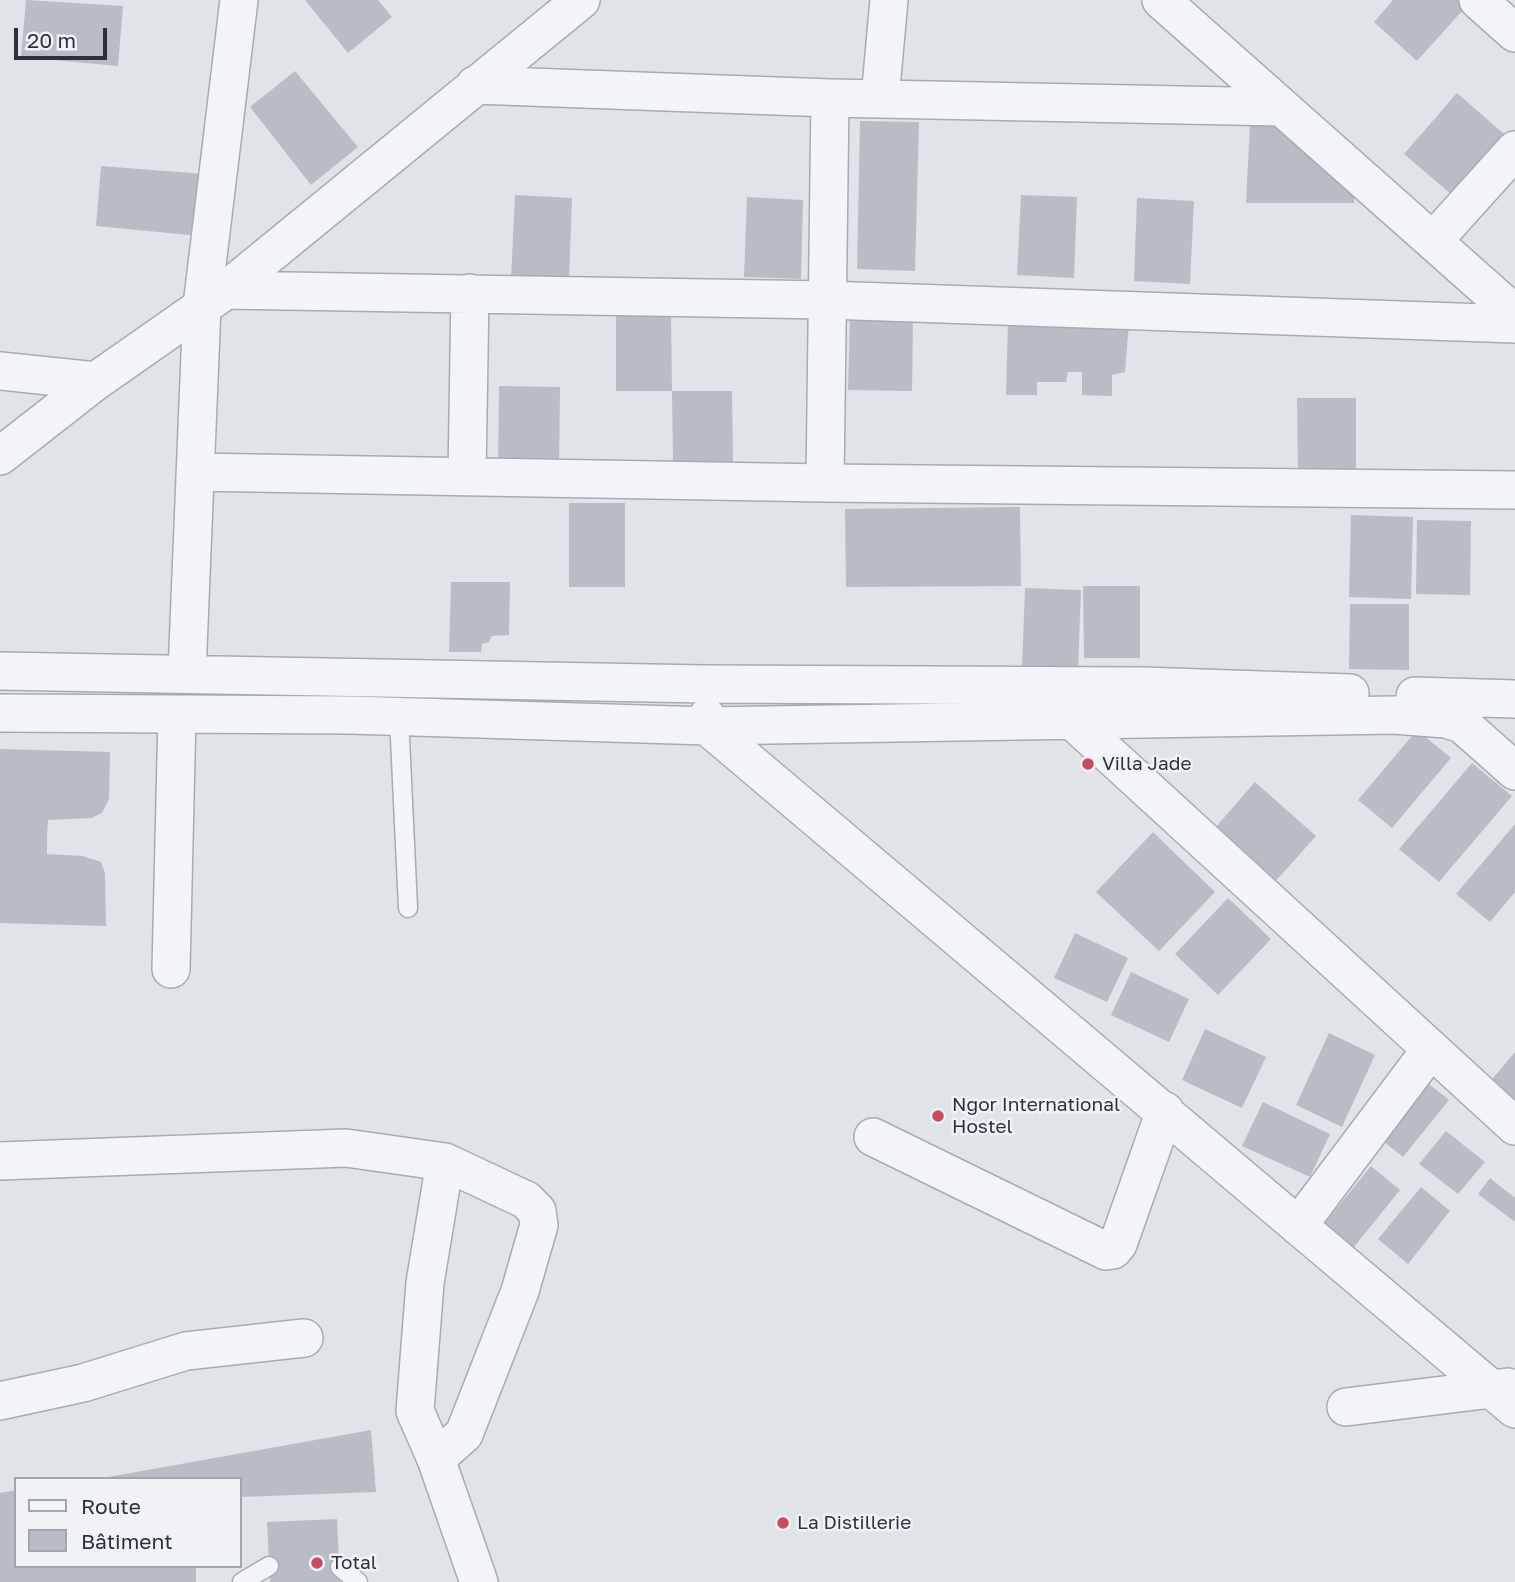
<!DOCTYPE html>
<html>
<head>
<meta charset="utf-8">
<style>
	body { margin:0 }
	#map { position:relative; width:1515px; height:1582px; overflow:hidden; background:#e0e4e9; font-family:"Golos Text",sans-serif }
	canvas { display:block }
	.legend { position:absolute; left:14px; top:1477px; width:228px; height:91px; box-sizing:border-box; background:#f0f2f6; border:2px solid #a1a5ad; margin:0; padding:9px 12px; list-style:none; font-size:21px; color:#2a313f }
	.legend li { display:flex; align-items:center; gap:14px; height:35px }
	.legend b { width:35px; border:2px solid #a1a5ad }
	.scale { position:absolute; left:14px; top:28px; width:93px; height:32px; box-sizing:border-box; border:4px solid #2a313f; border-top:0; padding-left:9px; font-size:21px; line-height:24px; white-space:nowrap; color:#2a313f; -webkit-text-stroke:5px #f0f2f6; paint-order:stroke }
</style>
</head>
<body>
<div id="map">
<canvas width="1515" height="1582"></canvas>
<ul class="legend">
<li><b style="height:9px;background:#f3f4f7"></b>Route</li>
<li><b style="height:19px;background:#b8bdc5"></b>Bâtiment</li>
</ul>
<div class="scale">20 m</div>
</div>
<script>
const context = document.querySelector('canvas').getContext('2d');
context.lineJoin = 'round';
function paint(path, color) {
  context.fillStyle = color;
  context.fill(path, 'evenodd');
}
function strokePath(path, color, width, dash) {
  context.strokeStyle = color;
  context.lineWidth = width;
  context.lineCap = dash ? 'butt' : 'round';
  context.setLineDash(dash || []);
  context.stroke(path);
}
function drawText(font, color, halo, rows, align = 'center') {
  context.font = font + ' "Golos Text",sans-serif';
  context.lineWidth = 5;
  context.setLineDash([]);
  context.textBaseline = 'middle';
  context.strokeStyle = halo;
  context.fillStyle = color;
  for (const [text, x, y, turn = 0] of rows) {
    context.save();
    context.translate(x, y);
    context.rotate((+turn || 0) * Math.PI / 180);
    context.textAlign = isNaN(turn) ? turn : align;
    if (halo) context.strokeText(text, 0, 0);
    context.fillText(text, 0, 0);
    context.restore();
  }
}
paint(new Path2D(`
	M 26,0 L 123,6 L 118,66 L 21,57 Z
	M 305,0 L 378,0 L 392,17 L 348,53 Z
	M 1393,0 L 1472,0 L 1417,61 L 1374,22 Z
	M 295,71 L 358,147 L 311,185 L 250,107 Z
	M 1457,93 L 1504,134 L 1452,195 L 1404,154 Z
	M 860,121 L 919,122 L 915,271 L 857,269 Z
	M 1250,123 L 1280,123 L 1355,178 L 1354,203 L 1246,203 Z
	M 101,166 L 204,174 L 199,236 L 96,226 Z
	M 515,195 L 572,198 L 569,281 L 511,279 Z
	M 1021,195 L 1077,197 L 1074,278 L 1017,275 Z
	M 747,197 L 803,200 L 801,279 L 744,277 Z
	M 1137,198 L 1194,201 L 1190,284 L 1134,281 Z
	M 671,313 L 672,391 L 616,391 L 616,314 Z
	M 850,317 L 913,319 L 912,391 L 848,390 Z
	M 1008,320 L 1129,323 L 1125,372 L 1112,375 L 1112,396 L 1082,395 L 1082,372 L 1068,372 L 1066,382 L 1037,382 L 1037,395 L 1006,395 Z
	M 499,386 L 560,387 L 559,472 L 498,471 Z
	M 672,391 L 732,391 L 733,463 L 673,463 Z
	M 1297,398 L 1356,398 L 1356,476 L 1298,476 Z
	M 569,503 L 625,503 L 625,587 L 569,587 Z
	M 1020,507 L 1021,586 L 846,587 L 845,509 Z
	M 1351,515 L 1413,517 L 1411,599 L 1349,597 Z
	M 1417,520 L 1471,521 L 1470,595 L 1416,594 Z
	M 451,582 L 510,582 L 509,635 L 492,636 L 489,642 L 482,644 L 481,652 L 449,652 Z
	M 1083,586 L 1140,586 L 1140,658 L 1084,658 Z
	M 1025,588 L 1081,590 L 1078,670 L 1022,668 Z
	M 1350,604 L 1409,604 L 1409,670 L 1349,669 Z
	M 1417,730 L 1451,758 L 1392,828 L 1358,800 Z
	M 0,749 L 110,752 L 109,799 L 102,813 L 91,818 L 48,820 L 47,836 L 47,854 L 83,856 L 101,862 L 105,873 L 106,926 L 0,923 Z
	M 1472,763 L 1512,796 L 1439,882 L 1399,849 Z
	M 1255,782 L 1316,836 L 1274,883 L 1214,829 Z
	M 1515,824 L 1515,892 L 1490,922 L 1456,894 Z
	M 1153,832 L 1215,892 L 1159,951 L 1096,892 Z
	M 1228,898 L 1271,939 L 1218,995 L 1175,954 Z
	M 1075,933 L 1128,958 L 1107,1002 L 1054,978 Z
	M 1131,972 L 1189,999 L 1169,1042 L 1111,1015 Z
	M 1205,1029 L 1266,1057 L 1242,1108 L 1182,1080 Z
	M 1329,1033 L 1375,1055 L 1342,1127 L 1296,1105 Z
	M 1515,1052 L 1515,1106 L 1489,1083 Z
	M 1420,1077 L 1449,1100 L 1403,1157 L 1374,1134 Z
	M 1263,1102 L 1330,1134 L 1310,1177 L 1242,1146 Z
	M 1446,1131 L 1485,1162 L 1458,1194 L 1419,1164 Z
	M 1371,1166 L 1400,1190 L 1354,1247 L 1325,1223 Z
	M 1490,1178 L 1515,1198 L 1515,1222 L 1478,1194 Z
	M 1421,1187 L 1450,1211 L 1408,1264 L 1378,1239 Z
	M 371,1430 L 376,1492 L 240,1497 L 240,1479 L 97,1479 Z
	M 16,1490 L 16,1566 L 196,1566 L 196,1582 L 0,1582 L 0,1493 Z
	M 337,1519 L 340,1582 L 270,1582 L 267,1522 Z`), '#b8bdc5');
const service = new Path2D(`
	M 399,717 L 408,908
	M 340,1567 L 358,1582
	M 242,1582 L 269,1566`);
const minor = new Path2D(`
	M 1161,0 L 1515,314
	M 1478,0 L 1515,33
	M 475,85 L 830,98 L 1281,107
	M 880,99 L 889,0
	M 1433,241 L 1515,150
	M 226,290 L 827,300 L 1515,324
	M 0,371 L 96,381
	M 0,456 L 96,381 L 226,290 L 581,0
	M 196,472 L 825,483 L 1515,490
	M 467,476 L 470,293
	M 825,483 L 830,98
	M 0,671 L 705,684 L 1142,686 L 1350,693
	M 187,673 L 202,306 L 239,0
	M 1415,696 L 1515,699
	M 0,713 L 350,715 L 707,726 L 1394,715 L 1446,719 L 1462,724 L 1515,771
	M 707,717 L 707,726 L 1515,1409
	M 1074,722 L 1515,1126
	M 171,969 L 177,715
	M 873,1137 L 1106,1251 L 1113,1250 L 1118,1244 L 1165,1111
	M 0,1161 L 346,1148 L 445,1162 L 526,1200 L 537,1211 L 539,1225 L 520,1291 L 464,1434 L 436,1459
	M 445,1162 L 425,1283 L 415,1411 L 436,1459 L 479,1582
	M 1298,1226 L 1431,1049
	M 0,1401 L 83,1383 L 186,1351 L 304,1338
	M 1346,1407 L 1508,1387`);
strokePath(service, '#a6abb3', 21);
strokePath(minor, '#a6abb3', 40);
strokePath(service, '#f3f4f7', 18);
strokePath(minor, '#f3f4f7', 37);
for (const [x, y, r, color] of [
	[1088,764,7,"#c74c5d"],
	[938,1116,7,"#c74c5d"],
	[783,1523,7,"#c74c5d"],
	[317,1563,7,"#c74c5d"]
]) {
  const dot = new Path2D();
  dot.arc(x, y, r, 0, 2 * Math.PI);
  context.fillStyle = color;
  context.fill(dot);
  strokePath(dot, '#f0f2f6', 2.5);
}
drawText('19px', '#2a313f', '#f0f2f6', [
	["Villa Jade",1102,764],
	["Ngor International",952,1105],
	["Hostel",952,1127],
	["La Distillerie",797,1523],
	["Total",331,1563]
], 'left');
</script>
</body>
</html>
